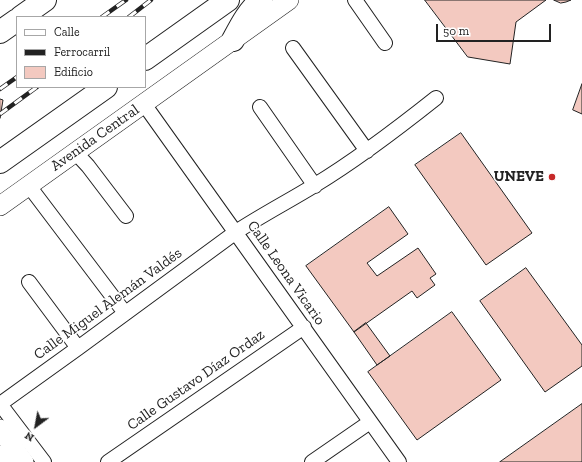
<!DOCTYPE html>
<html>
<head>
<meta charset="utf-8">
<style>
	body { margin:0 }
	#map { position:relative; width:582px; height:462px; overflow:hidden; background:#fff; font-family:"Zilla Slab",serif }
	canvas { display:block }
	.legend { position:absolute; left:16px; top:16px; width:130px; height:72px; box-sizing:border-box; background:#fff; border:1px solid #a7a7a7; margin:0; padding:5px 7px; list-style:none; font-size:12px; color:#222 }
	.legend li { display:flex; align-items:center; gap:8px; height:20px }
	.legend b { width:20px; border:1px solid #a7a7a7 }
	.north { position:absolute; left:16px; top:406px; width:40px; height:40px; -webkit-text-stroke:3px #fff; paint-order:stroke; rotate:212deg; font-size:11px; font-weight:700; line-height:16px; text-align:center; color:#222 }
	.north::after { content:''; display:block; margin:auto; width:14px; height:18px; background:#222; clip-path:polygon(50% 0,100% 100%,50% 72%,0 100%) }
	.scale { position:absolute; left:436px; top:24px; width:115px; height:18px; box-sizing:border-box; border:2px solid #222; border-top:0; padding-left:5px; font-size:12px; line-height:14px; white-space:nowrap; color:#222; -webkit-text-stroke:3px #fff; paint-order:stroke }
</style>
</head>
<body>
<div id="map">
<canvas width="582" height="462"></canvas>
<ul class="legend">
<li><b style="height:5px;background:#fff"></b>Calle</li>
<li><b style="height:5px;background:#222"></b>Ferrocarril</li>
<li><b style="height:11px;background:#f3c9c0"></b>Edificio</li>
</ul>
<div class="north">N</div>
<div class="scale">50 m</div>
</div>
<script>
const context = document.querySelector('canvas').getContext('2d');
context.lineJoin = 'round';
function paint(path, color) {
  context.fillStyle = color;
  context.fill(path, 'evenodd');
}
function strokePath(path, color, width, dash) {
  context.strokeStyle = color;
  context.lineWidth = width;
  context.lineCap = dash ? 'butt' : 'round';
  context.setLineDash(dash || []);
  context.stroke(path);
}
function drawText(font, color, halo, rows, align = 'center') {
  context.font = font + ' "Zilla Slab",serif';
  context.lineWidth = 3;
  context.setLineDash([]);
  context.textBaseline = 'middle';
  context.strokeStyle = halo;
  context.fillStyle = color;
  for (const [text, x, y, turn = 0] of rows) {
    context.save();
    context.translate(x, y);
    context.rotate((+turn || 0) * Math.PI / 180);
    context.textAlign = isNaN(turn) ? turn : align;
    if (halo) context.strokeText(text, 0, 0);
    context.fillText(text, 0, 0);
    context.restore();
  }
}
const building = new Path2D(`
	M 425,0 L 546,0 L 516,22 L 510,64 L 468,57 Z
	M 554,0 L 571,0 L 566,2 L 561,3 Z
	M 582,84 L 582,114 L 573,110 Z
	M 0,99 L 3,100 L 0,118 Z
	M 461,133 L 532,233 L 486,265 L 415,165 Z
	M 389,207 L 408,234 L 367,263 L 377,276 L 418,248 L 436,274 L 430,278 L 435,285 L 417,298 L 412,291 L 354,332 L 306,266 Z
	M 526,268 L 582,345 L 582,366 L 545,392 L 480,301 Z
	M 452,312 L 501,380 L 417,440 L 368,372 Z
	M 366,323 L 390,356 L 377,365 L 354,332 Z
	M 582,404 L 582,462 L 500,462 Z`);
paint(building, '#f3c9c0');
strokePath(building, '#222', 1);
const street = new Path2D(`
	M 355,0 L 385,43
	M 293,48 L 367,151
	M 144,104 L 399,462
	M 260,107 L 315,186
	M 75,152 L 88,166 L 126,216
	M 29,186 L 125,313
	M 29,282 L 78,348
	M 0,404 L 78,348 L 236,232 C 262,215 289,201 315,185 C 358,159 397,129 436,98
	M 0,404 L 44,462
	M 0,453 L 7,462
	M 108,462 L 304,327
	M 312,462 L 370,422`);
const secondary = new Path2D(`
	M 0,206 L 289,0
	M 0,429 L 24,462`);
const highway = new Path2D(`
	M 21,17 L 45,0
	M 0,32 L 17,20
	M 233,40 C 241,25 248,11 261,0
	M 145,59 L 228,0
	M 0,162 L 106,87`);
strokePath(street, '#222', 16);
strokePath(secondary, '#222', 20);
strokePath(highway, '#222', 24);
strokePath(street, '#fff', 14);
strokePath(secondary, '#fff', 19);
strokePath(highway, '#fff', 22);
const rail = new Path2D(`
	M 102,17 L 126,0
	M 129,17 L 151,0
	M 0,89 L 17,77
	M 0,114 L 37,87`);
strokePath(rail, '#222', 4.5);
strokePath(rail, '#fff', 3, [9]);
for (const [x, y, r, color] of [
	[552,177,4,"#c62828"]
]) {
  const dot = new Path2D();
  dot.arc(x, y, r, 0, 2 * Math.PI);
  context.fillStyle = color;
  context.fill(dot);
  strokePath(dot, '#fff', 1.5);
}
drawText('15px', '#222', '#fff', [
	["Avenida Central",95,138,-35],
	["Calle Leona Vicario",286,273,55],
	["Calle Miguel Alemán Valdés",108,304,-36],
	["Calle Gustavo Díaz Ordaz",196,380,-35]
]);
drawText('bold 15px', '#222', '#fff', [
	["UNEVE",544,177]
], 'right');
</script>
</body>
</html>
